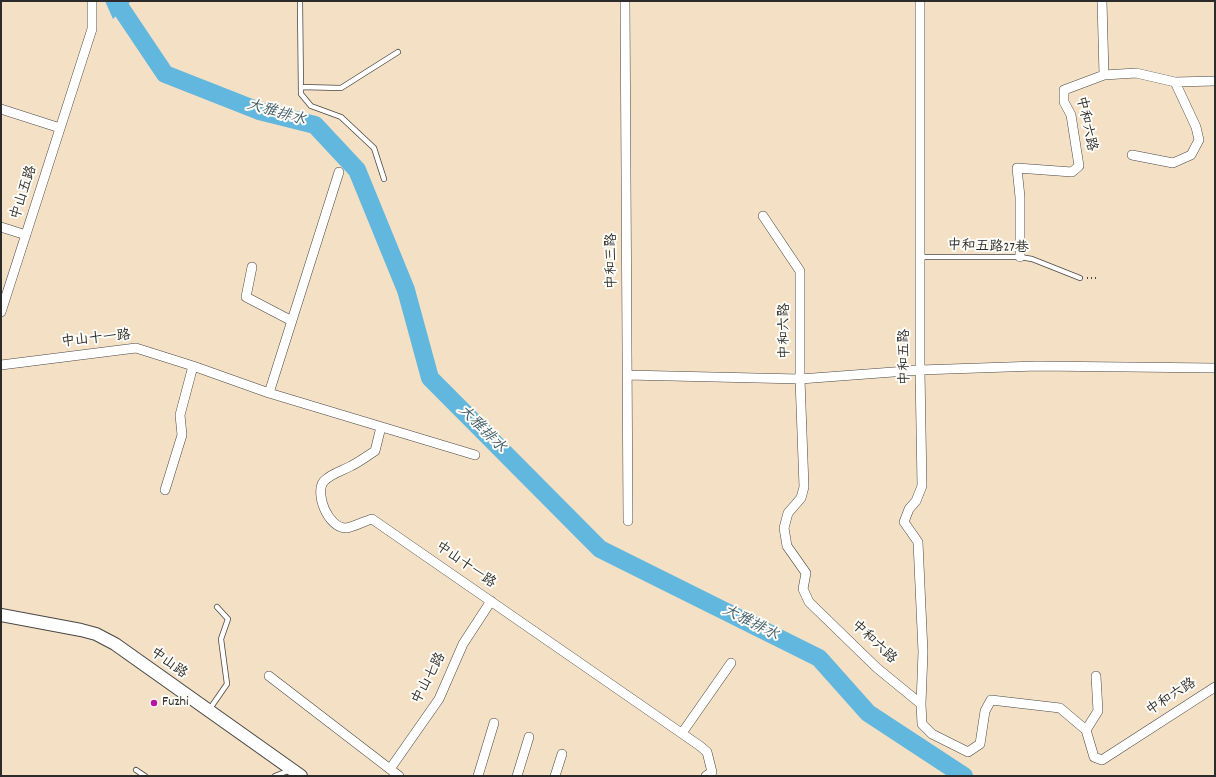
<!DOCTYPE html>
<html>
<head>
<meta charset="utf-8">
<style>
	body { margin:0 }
	#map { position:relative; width:1216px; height:777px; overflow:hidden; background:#f4e0c4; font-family:Dekko,sans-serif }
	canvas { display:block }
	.frame { position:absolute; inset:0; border:2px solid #2b2b2b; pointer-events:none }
</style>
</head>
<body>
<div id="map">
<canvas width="1216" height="777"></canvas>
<div class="frame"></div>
</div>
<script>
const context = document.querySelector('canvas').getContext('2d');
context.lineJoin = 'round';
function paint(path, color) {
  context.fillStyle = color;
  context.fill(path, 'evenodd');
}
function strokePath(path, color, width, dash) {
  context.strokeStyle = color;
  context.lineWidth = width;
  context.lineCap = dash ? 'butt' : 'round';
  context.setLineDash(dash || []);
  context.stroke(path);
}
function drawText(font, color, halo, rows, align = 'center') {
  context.font = font + ' Dekko,"LXGW WenKai TC",sans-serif';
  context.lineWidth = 4;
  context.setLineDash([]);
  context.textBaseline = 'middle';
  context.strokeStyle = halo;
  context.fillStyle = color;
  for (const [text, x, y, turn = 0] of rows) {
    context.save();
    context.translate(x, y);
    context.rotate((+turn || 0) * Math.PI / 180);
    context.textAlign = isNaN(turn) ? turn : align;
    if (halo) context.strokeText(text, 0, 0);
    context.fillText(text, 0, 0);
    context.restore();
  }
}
paint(new Path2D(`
	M 105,1 L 131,1 L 113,19 Z`), '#61b7de');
strokePath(new Path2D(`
	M 116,1 L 165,74 L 259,111 L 315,125 L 357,170 L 406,290 L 430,378 L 600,549 L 819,658 L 868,713 L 964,776`), '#61b7de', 18);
const service = new Path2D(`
	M 300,1 L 301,94 L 311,106 L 341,117 L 374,148 L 384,179
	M 301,87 L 341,88 L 398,52
	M 921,257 L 1020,257 L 1032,259 L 1080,278
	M 209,710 L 227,684 L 221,639 L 228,619 L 217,607
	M 136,770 L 145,776
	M 275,776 L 290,770`);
const minor = new Path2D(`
	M 625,1 L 628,521
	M 920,1 L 920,371 L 922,486 L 916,501 L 909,509 L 904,522 L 918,542 L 923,652 L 921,704 L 922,724 L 932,734 L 968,752 L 980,744 L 985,711 L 991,700 L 1060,708 L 1086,730 L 1094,757 L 1102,760 L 1215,687
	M 1102,1 L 1104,75
	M 1,109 L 60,128
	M 1132,155 L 1173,163 L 1191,155 L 1199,140 L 1196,127 L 1175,82
	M 763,216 L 800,271 L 800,379 L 804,487 L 801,498 L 788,513 L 784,528 L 787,546 L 806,573 L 803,589 L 809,602 L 877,668 L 921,704
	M 1,227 L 26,235
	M 1020,257 L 1020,197 L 1017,168 L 1072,172 L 1079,166 L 1071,115 L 1064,102 L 1064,90 L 1104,75 L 1136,73 L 1175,82 L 1215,81
	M 252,267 L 246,297 L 292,321
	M 1,312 L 92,29 L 92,1
	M 1,365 L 136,348 L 193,366 L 269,393 L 475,455
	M 627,375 L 800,379 L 920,370 L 1037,366 L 1215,368
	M 269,393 L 339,172
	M 381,427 L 375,451 C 367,456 359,462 351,466 C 342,471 332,473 324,481 C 314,493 328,528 346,528 C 353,527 365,521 372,519 L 700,746 L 707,752 L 712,772 L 706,776
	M 165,490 L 182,435 L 180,415 L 193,366
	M 269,676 L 399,776
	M 1086,730 L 1098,711 L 1096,676
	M 682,733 L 731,663
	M 390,769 L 439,699 L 463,644 L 491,601
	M 478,776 L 494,723
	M 517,776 L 529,737
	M 555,776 L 562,754`);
const secondary = new Path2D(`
	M 1,615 L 81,630 L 96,634 L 115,644 L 301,776`);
strokePath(service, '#494642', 6);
strokePath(minor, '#494642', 10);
strokePath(secondary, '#494642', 14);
strokePath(new Path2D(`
	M 1087,278 L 1099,278`), '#494642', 2, [1, 3]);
strokePath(service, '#fff', 4.5);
strokePath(minor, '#fff', 9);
strokePath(secondary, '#fff', 12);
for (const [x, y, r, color] of [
	[154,703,4,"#b5179e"]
]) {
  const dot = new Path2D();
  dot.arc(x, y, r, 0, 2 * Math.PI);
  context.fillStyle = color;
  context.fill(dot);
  strokePath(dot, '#fdfcf7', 1.5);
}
drawText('14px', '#2b2b2b', '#fdfcf7', [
	["中和六路",1085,124,78],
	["中山五路",25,193,-72],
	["中和五路27巷",988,248,2],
	["中和三路",613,261,-90],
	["中和六路",786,331,-90],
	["中山十一路",96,340,-6],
	["中和五路",906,357,-90],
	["中山十一路",465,566,35],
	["中和六路",873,643,43],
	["中山路",168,664,36],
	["中山七路",430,679,-62],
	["中和六路",1172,698,-33]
]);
drawText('14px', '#2b2b2b', '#fdfcf7', [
	["Fuzhi",162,703]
], 'left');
drawText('italic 15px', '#3e5c6a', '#fdfcf7', [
	["大雅排水",276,114,16],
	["大雅排水",481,430,45],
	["大雅排水",750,624,27]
]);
</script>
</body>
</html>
